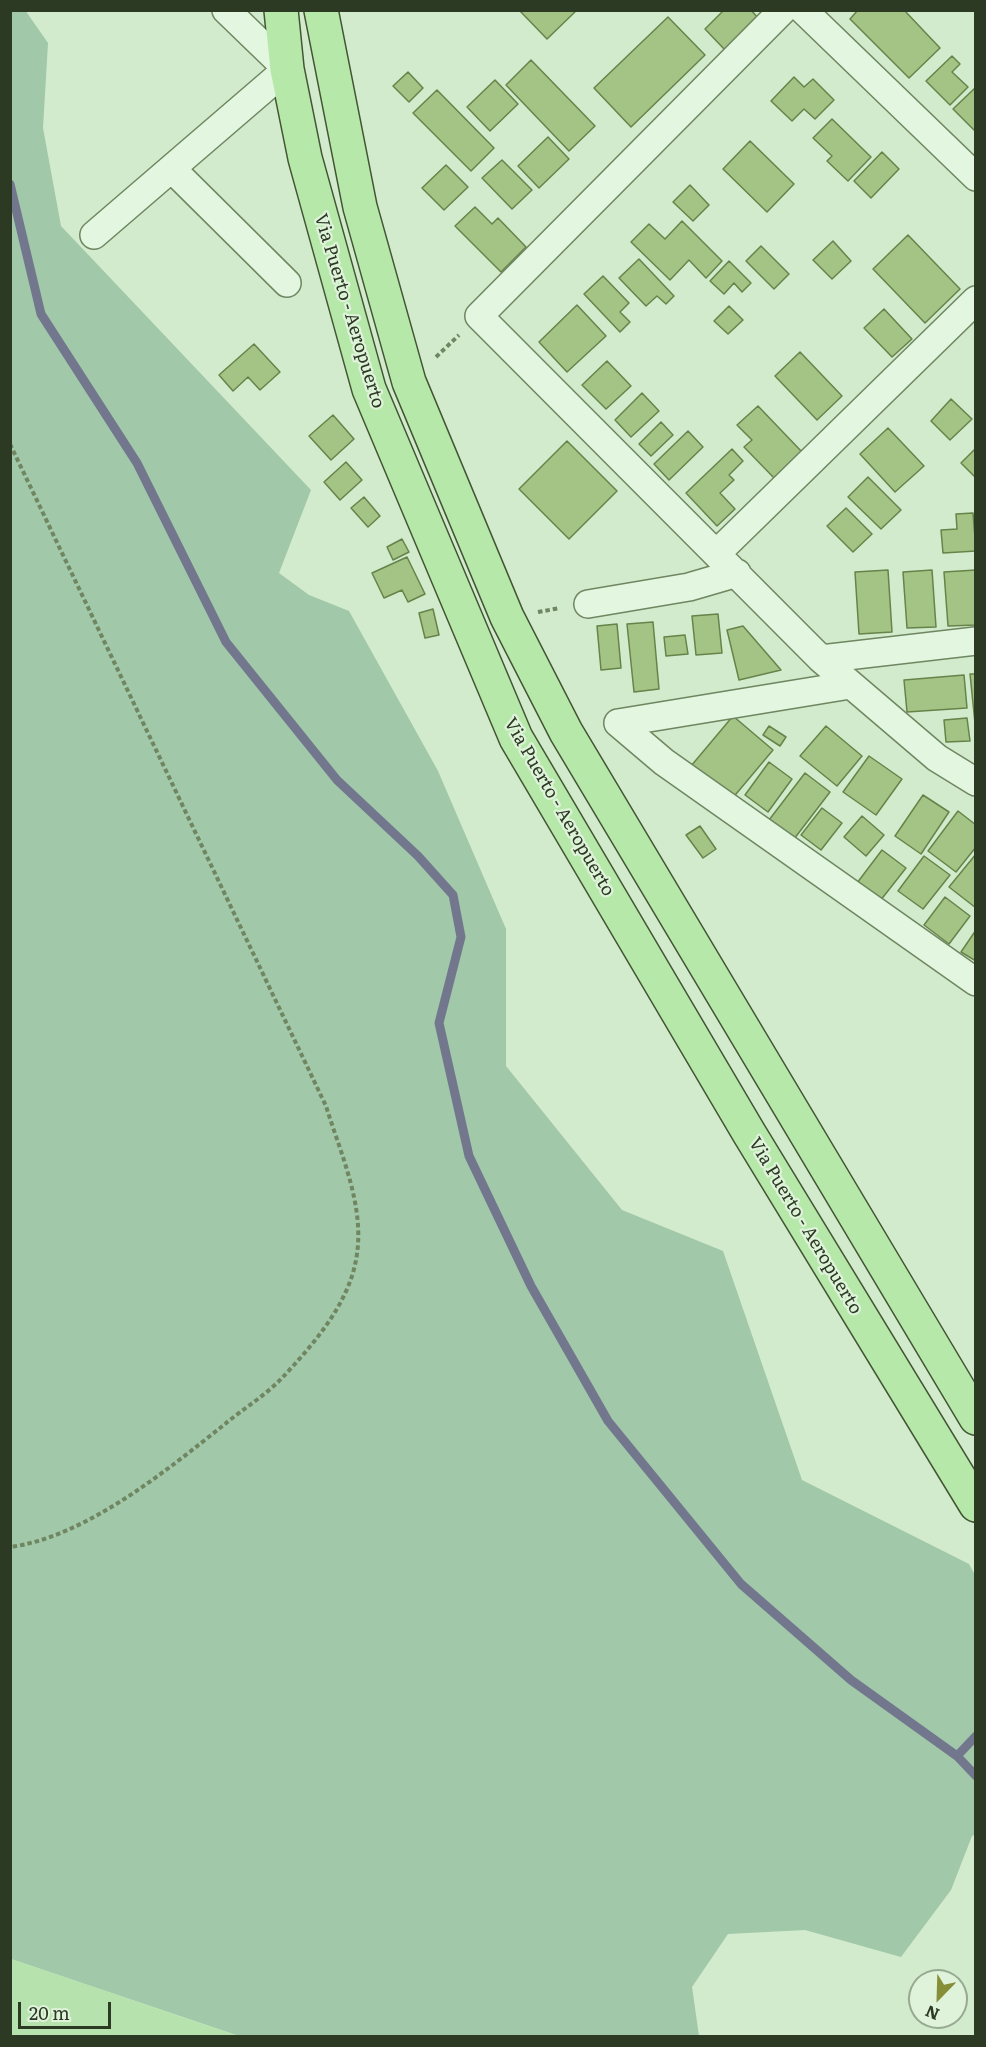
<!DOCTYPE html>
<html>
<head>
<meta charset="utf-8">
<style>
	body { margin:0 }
	#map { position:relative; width:986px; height:2047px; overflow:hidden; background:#d2ebcc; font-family:Literata,serif }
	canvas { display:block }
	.frame { position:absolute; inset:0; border:12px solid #2c3923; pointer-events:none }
	.north { position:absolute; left:908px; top:1969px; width:60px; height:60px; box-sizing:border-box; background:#dff3db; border:2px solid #97a991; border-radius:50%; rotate:203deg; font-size:16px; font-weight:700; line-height:24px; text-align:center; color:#2c3923 }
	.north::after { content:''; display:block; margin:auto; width:21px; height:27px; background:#868f38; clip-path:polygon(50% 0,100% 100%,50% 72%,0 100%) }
	.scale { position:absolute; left:18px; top:2002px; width:93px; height:27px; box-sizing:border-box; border:3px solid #2c3923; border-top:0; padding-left:8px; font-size:18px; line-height:21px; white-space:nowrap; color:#2c3923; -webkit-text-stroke:4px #dff3db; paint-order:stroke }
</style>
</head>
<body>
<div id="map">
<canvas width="986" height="2047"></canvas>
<div class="frame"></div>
<div class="north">N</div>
<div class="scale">20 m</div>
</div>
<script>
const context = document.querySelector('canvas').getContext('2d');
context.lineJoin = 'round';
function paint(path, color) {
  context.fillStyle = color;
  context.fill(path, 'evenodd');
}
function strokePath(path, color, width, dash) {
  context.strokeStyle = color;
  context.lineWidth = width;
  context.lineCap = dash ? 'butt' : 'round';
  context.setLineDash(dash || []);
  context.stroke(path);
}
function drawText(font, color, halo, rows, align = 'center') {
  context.font = font + ' Literata,serif';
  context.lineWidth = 4.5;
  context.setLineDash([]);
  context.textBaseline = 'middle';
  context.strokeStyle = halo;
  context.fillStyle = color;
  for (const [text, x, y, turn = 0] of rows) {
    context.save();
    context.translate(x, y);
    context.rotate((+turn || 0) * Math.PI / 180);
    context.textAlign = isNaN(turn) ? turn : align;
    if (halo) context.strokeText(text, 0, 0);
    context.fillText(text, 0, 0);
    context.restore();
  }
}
paint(new Path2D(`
	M 25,10 L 48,43 L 43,128 L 61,226 L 311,490 L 279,573 L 309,595 L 349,611 L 438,771 L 506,929 L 506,1066 L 622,1210 L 723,1251 L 802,1480 L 969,1564 L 975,1575 L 976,1834 L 972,1836 L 951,1890 L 901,1957 L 805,1930 L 728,1934 L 692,1987 L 699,2036 L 239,2036 L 11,1959 L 10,11 Z`), '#a1c8a9');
paint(new Path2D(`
	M 11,1959 L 238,2036 L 11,2036 Z`), '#b6e3ad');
strokePath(new Path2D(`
	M 10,184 L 41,314 L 137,463 L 226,642 L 337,780 L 418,856 L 453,895 L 461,937 L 439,1023 L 469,1156 L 531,1286 L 608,1421 L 741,1584 L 851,1680 L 957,1756 L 976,1776
	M 957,1756 L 976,1736`), '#73778e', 9);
const building = new Path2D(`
	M 519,10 L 577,10 L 547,39 Z
	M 724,10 L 751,10 L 758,18 L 725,50 L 705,29 Z
	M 858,10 L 904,10 L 940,48 L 909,78 L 850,19 Z
	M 668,17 L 705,55 L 631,127 L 594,88 Z
	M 952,56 L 960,64 L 952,72 L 968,87 L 950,105 L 926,81 Z
	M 531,60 L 595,126 L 569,151 L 506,85 Z
	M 408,72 L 423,88 L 409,102 L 393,86 Z
	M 794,77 L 804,87 L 813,79 L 834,100 L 815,119 L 804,109 L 792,121 L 771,101 Z
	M 495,80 L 518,104 L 490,131 L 467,107 Z
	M 976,87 L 976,129 L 974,130 L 953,109 Z
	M 437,90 L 494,148 L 471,171 L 413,113 Z
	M 832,119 L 871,157 L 848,181 L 827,161 L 832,156 L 813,138 Z
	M 548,137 L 569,159 L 539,188 L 518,166 Z
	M 750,141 L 794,184 L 767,212 L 723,169 Z
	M 882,152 L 899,169 L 871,198 L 854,181 Z
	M 502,160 L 532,190 L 512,209 L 482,178 Z
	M 446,165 L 468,187 L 444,210 L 422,188 Z
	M 690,185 L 709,205 L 693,221 L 673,202 Z
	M 475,207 L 492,224 L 498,218 L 526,247 L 501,272 L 455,226 Z
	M 682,221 L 722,261 L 706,278 L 689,260 L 670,280 L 631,242 L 649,224 L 665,239 Z
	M 908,235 L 960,289 L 925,323 L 873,269 Z
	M 833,241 L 851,261 L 832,279 L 813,260 Z
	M 761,246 L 789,274 L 774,289 L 746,261 Z
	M 639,259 L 674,296 L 666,304 L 657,296 L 646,306 L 619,278 Z
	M 729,261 L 751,283 L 742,292 L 734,283 L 724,294 L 710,281 Z
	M 603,276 L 629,303 L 620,312 L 630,322 L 620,332 L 584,294 Z
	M 577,305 L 606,336 L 567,372 L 539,342 Z
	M 729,306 L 743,320 L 728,334 L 714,321 Z
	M 884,309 L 912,339 L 892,357 L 864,328 Z
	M 254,344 L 280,372 L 260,390 L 248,377 L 233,391 L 219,375 Z
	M 800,352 L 842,396 L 817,420 L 775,376 Z
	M 607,361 L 631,386 L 606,409 L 582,385 Z
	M 642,393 L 659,411 L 631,437 L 615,420 Z
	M 951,399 L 972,419 L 950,440 L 931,421 Z
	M 758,406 L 803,453 L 775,479 L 744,447 L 752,440 L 737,425 Z
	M 333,415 L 354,439 L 331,460 L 309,436 Z
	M 661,422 L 673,435 L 651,456 L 639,444 Z
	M 888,428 L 924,466 L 895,492 L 860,454 Z
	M 688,431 L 703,447 L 669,480 L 654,464 Z
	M 567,441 L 617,491 L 569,539 L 519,489 Z
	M 976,448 L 976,478 L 961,463 Z
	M 732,449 L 743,461 L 729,475 L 734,480 L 720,493 L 735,509 L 717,526 L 686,493 Z
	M 346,462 L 362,480 L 340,500 L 324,482 Z
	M 868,477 L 901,510 L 881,529 L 848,497 Z
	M 364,497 L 380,516 L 368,527 L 351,508 Z
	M 846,508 L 872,534 L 853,552 L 827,526 Z
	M 973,513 L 976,551 L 943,553 L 941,530 L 957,529 L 956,514 Z
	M 402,539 L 409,552 L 393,560 L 387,547 Z
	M 407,557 L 425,594 L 408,602 L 402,590 L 384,598 L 372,573 Z
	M 888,570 L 892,632 L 859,634 L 855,572 Z
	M 932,570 L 936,627 L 907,628 L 903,572 Z
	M 976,570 L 976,625 L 948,626 L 944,572 Z
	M 433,609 L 439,635 L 425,638 L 419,613 Z
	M 718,614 L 722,653 L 696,655 L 692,616 Z
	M 653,622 L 659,689 L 634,692 L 627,624 Z
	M 617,624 L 621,668 L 601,670 L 597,626 Z
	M 743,626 L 781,670 L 739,680 L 727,630 Z
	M 685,635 L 688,654 L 666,656 L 664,637 Z
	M 970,674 L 976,674 L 976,733 Z
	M 964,675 L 967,708 L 907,712 L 904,680 Z
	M 733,716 L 773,750 L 731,800 L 691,766 Z
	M 967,718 L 970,741 L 946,742 L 944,720 Z
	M 769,726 L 786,737 L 780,746 L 763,735 Z
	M 826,726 L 862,756 L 837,786 L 800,756 Z
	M 869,756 L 902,779 L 876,815 L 843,792 Z
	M 769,762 L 792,779 L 768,812 L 745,795 Z
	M 805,773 L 830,792 L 794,839 L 769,820 Z
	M 923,795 L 949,812 L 921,854 L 895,836 Z
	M 822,808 L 842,823 L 821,850 L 801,835 Z
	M 958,811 L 976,825 L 976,847 L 956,872 L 928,851 Z
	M 862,816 L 884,835 L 866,856 L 844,837 Z
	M 700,826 L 716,849 L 703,858 L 686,835 Z
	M 882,850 L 906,868 L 880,901 L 857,883 Z
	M 976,854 L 976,908 L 949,887 Z
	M 924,856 L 950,875 L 923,909 L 898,891 Z
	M 945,897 L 970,916 L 949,944 L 924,925 Z
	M 976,930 L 976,961 L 961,952 Z`);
paint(building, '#a4c486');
strokePath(building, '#66834a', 1.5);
const minor = new Path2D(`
	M 783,10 L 479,316 L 821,659 L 937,758 L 976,782
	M 803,10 L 976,177
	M 173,170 L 287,283
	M 94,235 L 287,69 L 226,10
	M 717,553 L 976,300
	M 588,604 L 689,587 L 737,573
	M 821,659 L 976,641
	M 618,723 L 664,762 L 976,982
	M 618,723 L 850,685`);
const primary = new Path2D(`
	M 281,10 L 287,69 L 305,158 L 369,389 L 516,738 L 749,1133 L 976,1505
	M 321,10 L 360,207 L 409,382 L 507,617 L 566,732 L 976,1418`);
strokePath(minor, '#6f8661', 30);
strokePath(primary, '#435535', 36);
strokePath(new Path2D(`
	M 436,357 L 459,335
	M 10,444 L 326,1106 C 341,1155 366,1208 356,1260 C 348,1305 312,1346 282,1378 C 266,1395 243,1409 225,1424 C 167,1470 86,1537 10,1547
	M 538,612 L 560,608`), '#6f8661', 4, [4.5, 3]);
strokePath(minor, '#e3f6df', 27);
strokePath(primary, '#b6e8a9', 33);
drawText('18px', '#2c3923', '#dff3db', [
	["Via Puerto - Aeropuerto",349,311,73],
	["Via Puerto - Aeropuerto",559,807,60],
	["Via Puerto - Aeropuerto",805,1226,59]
]);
</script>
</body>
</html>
